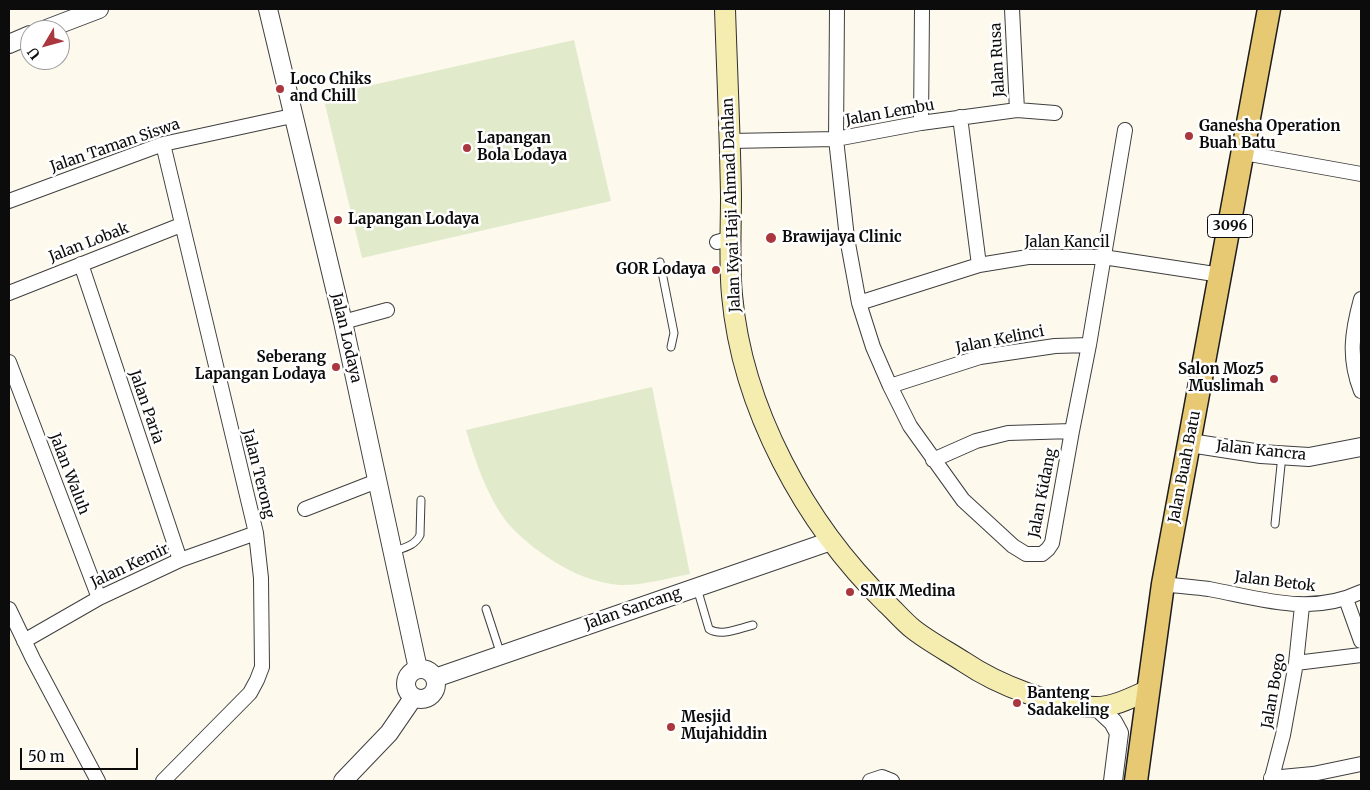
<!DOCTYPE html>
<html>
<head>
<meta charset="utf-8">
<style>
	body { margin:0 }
	#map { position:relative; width:1370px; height:790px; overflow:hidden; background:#fdf9ed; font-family:Merriweather,serif }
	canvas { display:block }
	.frame { position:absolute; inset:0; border:10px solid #0c0c0c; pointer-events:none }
	.north { position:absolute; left:20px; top:20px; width:50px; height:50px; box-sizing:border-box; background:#fff; border:1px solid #9e9e9e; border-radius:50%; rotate:233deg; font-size:14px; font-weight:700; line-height:20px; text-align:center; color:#0c0c0c }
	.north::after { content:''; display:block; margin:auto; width:18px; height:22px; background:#aa363e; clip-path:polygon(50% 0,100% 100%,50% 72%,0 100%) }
	.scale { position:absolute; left:20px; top:748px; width:118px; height:22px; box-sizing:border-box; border:2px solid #0c0c0c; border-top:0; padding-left:6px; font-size:15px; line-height:18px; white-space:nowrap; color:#0c0c0c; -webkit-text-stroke:4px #fff; paint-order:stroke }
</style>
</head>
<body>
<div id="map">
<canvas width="1370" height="790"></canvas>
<div class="frame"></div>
<div class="north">U</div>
<div class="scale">50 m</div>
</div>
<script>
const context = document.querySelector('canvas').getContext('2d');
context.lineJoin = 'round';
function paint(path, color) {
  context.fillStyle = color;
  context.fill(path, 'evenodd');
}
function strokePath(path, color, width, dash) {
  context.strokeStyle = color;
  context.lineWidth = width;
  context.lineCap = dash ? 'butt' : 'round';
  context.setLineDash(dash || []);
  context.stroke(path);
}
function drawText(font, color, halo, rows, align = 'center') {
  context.font = font + ' Merriweather,serif';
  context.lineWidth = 5;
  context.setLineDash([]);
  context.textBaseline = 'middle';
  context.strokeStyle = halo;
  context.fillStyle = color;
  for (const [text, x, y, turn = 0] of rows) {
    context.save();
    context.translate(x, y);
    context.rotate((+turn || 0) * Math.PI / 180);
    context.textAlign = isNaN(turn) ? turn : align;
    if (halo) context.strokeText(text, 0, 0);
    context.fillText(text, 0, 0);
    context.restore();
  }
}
paint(new Path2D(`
	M 574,40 L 611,201 L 362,258 L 323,96 Z
	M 652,387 L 690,574 C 669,578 640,586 619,585 C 594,582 576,575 555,562 C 539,552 526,542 513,529 C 490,505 475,461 466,430 Z`), '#e1ebcc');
const service = new Path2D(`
	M 660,262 L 674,333 L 671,347
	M 1275,524 L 1282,455
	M 392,552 C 403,548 415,546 420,535 L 421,500
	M 697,588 L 709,629 C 721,637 740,628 753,625
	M 486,609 L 501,655`);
const minor = new Path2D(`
	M 837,9 L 836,139 L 847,238 L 859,303 L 873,347 L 890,386 L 910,426 L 963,500 L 1013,546 L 1026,554 L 1042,554 L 1048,549 L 1052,543 L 1072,431 L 1089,345 L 1125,130
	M 1012,9 L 1017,110
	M 960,117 L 979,265
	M 921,123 L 922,9
	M 730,141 L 836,139 L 921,123 L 1017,110 L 1055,113
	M 163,144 L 256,533 L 261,578 L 262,667 L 257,680 L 250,693 L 163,781
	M 1244,153 L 1361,174
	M 9,201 L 163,144 L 292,116
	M 717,242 L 732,238
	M 81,264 L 180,560
	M 9,293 L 181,225
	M 1361,299 C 1352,332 1348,358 1361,391
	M 859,303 L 979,265 L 1028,257 L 1103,257 L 1221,275
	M 343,322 L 387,310
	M 9,362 L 99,598
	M 890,386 L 980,357 L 1055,346 L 1089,345
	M 933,460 L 976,441 L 1008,433 L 1072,431
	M 305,509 L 377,481
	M 1163,584 C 1178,586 1194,587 1209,589 C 1262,599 1310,616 1361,592
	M 1346,599 L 1361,641
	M 9,609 L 33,659 L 98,781
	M 24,641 L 99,598 L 180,560 L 256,533
	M 1296,663 L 1361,655
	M 1271,778 L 1313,774 L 1361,764
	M 870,781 L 882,777 L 892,781
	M 1271,781 L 1283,735 L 1296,663 L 1302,606`);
const tertiary = new Path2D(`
	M 268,9 L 343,322 L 418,669
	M 44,30 L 99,9
	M 9,44 L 30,35
	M 1190,443 L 1261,454 L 1309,457 L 1361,447
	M406 684a15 15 0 1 1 30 0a15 15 0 1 1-30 0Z
	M 435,678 L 831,541
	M 1097,707 L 1113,722 L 1119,733 L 1113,781
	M 343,781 L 389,733 L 413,698`);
const secondary = new Path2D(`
	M 725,9 C 727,71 730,134 731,196 C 731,228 729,264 732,295 C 742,408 805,524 886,603 C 895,611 903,621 913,629 C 928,641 947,651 964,662 C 998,685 1054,707 1096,707 C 1114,707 1133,697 1149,690`);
const primary = new Path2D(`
	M 1136,781 L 1163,584 L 1269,9`);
strokePath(service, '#3f3f3f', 9);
strokePath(minor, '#3f3f3f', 16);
strokePath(tertiary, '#3f3f3f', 20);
strokePath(secondary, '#2e2e2e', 22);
strokePath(primary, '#1d1d1d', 25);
strokePath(service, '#fff', 7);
strokePath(minor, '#fff', 14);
strokePath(tertiary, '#fff', 18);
strokePath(secondary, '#f5ecb0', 20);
strokePath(primary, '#e7c873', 22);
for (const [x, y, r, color] of [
	[280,89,5,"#aa363e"],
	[1189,136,5,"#aa363e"],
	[467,148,5,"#aa363e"],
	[338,220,5,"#aa363e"],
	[771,238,6,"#aa363e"],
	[716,270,5,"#aa363e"],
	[336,367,5,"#aa363e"],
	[1274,379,5,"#aa363e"],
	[850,592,5,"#aa363e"],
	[1017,703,5,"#aa363e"],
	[671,727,5,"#aa363e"]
]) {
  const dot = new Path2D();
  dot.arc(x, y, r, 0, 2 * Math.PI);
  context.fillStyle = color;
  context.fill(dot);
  strokePath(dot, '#fff', 2);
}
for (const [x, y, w] of [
	[1230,226,45]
]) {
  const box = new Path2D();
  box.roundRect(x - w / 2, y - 11.5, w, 23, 4);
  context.fillStyle = '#fff';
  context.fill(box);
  strokePath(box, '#0c0c0c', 1);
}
drawText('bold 14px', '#0c0c0c', null, [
	["3096",1230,226]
]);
drawText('15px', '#0c0c0c', '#fff', [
	["Jalan Rusa",998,60,-93],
	["Jalan Lembu",890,113,-10],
	["Jalan Taman Siswa",115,146,-19],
	["Jalan Kyai Haji Ahmad Dahlan",732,205,-92],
	["Jalan Lobak",89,243,-21],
	["Jalan Kancil",1067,243],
	["Jalan Lodaya",346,338,77],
	["Jalan Kelinci",1000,340,-11],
	["Jalan Paria",146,407,71],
	["Jalan Kancra",1261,451,6],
	["Jalan Buah Batu",1185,467,-79],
	["Jalan Waluh",69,474,69],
	["Jalan Terong",258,474,76],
	["Jalan Kidang",1043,493,-79],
	["Jalan Kemir",130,566,-25],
	["Jalan Betok",1275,582,7],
	["Jalan Sancang",633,609,-19],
	["Jalan Bogo",1274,691,-80]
]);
drawText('bold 15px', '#0c0c0c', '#fff', [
	["Loco Chiks",290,80],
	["and Chill",290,97],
	["Ganesha Operation",1199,127],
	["Buah Batu",1199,144],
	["Lapangan",477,139],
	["Bola Lodaya",477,156],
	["Lapangan Lodaya",348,220],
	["Brawijaya Clinic",782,238],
	["GOR Lodaya",706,270,"right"],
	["Seberang",326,358,"right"],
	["Lapangan Lodaya",326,375,"right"],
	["Salon Moz5",1264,370,"right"],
	["Muslimah",1264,387,"right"],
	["SMK Medina",860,592],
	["Banteng",1027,694],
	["Sadakeling",1027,711],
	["Mesjid",681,718],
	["Mujahiddin",681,735]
], 'left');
</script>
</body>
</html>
